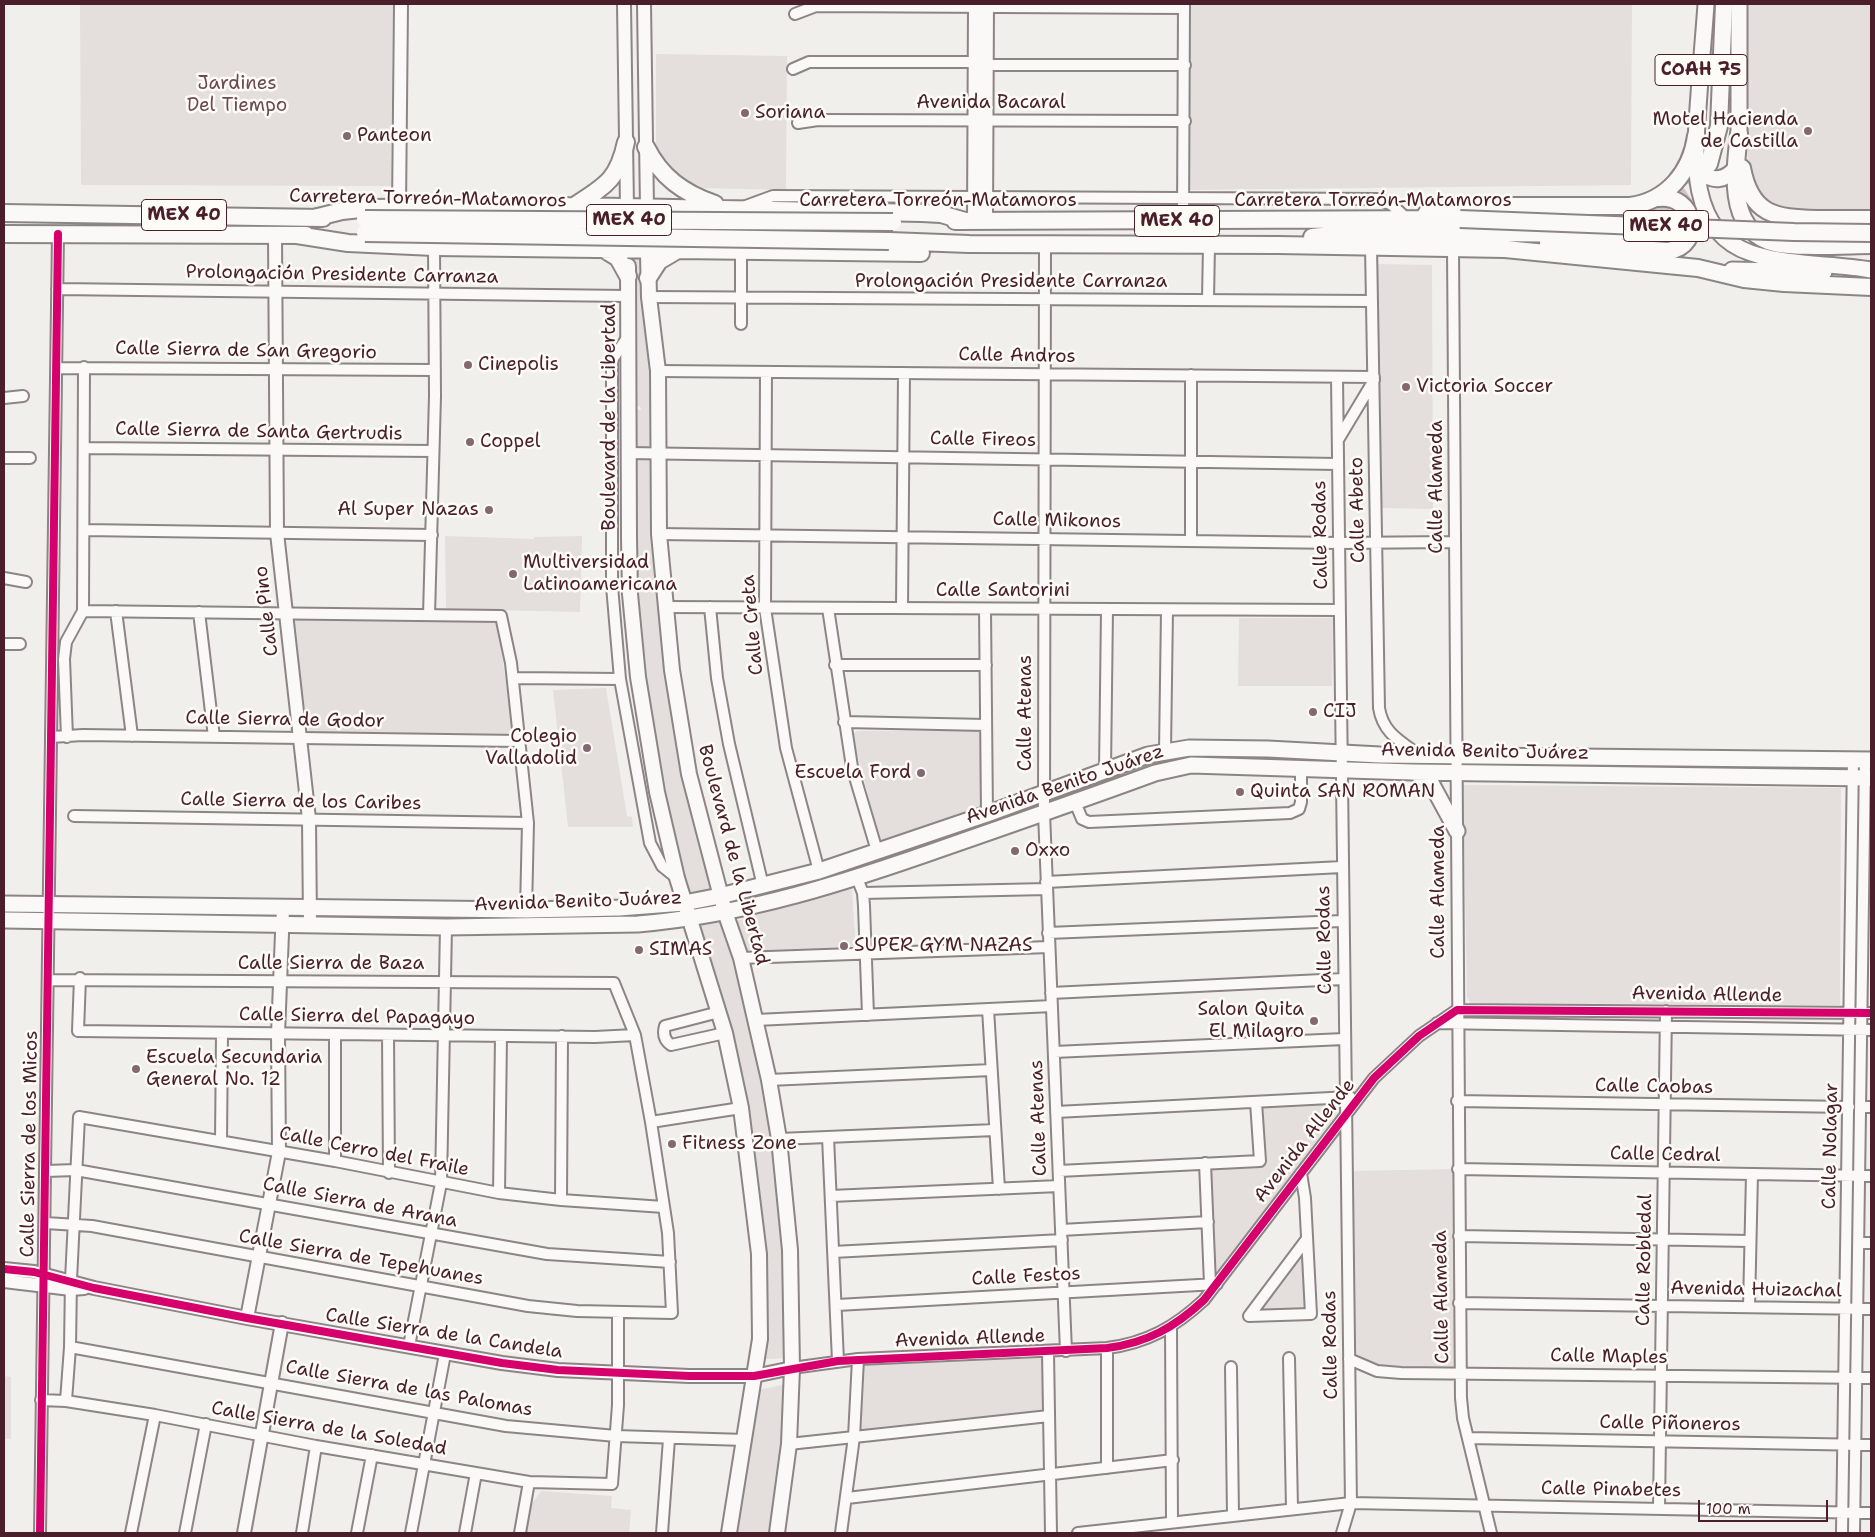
<!DOCTYPE html>
<html>
<head>
<meta charset="utf-8">
<style>
	body { margin:0 }
	#map { position:relative; width:1875px; height:1537px; overflow:hidden; background:#f1efec; font-family:"Shantell Sans",sans-serif }
	canvas { display:block }
	.frame { position:absolute; inset:0; border:5px solid #4a1f2b; pointer-events:none }
	.scale { position:absolute; left:1698px; top:1500px; width:130px; height:22px; box-sizing:border-box; border:2px solid #4a1f2b; border-top:0; padding-left:6px; font-size:15px; line-height:18px; white-space:nowrap; color:#4a1f2b; -webkit-text-stroke:4px #fdfcf7; paint-order:stroke }
</style>
</head>
<body>
<div id="map">
<canvas width="1875" height="1537"></canvas>
<div class="frame"></div>
<div class="scale">100 m</div>
</div>
<script>
const context = document.querySelector('canvas').getContext('2d');
context.lineJoin = 'round';
function paint(path, color) {
  context.fillStyle = color;
  context.fill(path, 'evenodd');
}
function strokePath(path, color, width, dash) {
  context.strokeStyle = color;
  context.lineWidth = width;
  context.lineCap = dash ? 'butt' : 'round';
  context.setLineDash(dash || []);
  context.stroke(path);
}
function drawText(font, color, halo, rows, align = 'center') {
  context.font = font + ' "Shantell Sans",sans-serif';
  context.lineWidth = 5;
  context.setLineDash([]);
  context.textBaseline = 'middle';
  context.strokeStyle = halo;
  context.fillStyle = color;
  for (const [text, x, y, turn = 0] of rows) {
    context.save();
    context.translate(x, y);
    context.rotate((+turn || 0) * Math.PI / 180);
    context.textAlign = isNaN(turn) ? turn : align;
    if (halo) context.strokeText(text, 0, 0);
    context.fillText(text, 0, 0);
    context.restore();
  }
}
paint(new Path2D(`
	M 1185,4 L 1632,4 L 1631,185 L 1185,190 Z
	M 1745,4 L 1871,4 L 1871,221 L 1788,219 L 1764,203 L 1748,175 Z
	M 656,54 L 787,56 L 786,190 L 702,188 L 680,182 L 663,161 L 656,145 Z
	M 445,536 L 534,539 L 534,537 L 582,536 L 580,612 L 446,609 Z
	M 606,688 L 627,816 L 632,817 L 633,827 L 568,827 L 553,690 Z
	M 979,730 L 982,810 L 881,844 L 852,735 L 857,731 Z
	M 1463,785 L 1841,788 L 1840,1005 L 1470,1003 L 1467,997 Z
	M 852,889 L 856,952 L 748,954 L 736,921 Z`), '#e4dedd');
paint(new Path2D(`
	M 80,4 L 393,4 L 391,186 L 81,185 Z
	M 643,252 L 653,394 L 650,412 L 656,565 L 713,891 L 689,894 C 673,831 656,767 646,702 C 630,606 635,506 634,409 L 641,410 L 640,406 L 630,406 L 631,254 Z
	M 1377,264 L 1432,265 L 1433,509 L 1382,508 Z
	M 1239,618 L 1333,618 L 1332,686 L 1238,686 Z
	M 290,620 L 497,622 L 514,737 L 309,733 Z
	M 721,919 L 748,1015 L 769,1121 L 788,1285 L 788,1358 L 766,1359 L 766,1286 L 735,1049 L 699,923 Z
	M 1342,1100 L 1341,1108 L 1215,1279 L 1204,1162 L 1262,1157 L 1260,1104 Z
	M 1457,1169 L 1459,1371 L 1377,1370 L 1350,1358 L 1347,1171 Z
	M 1305,1242 L 1310,1313 L 1251,1315 Z
	M 1045,1355 L 1047,1413 L 857,1434 L 861,1365 Z
	M 4,1376 L 11,1377 L 11,1439 L 4,1439 Z
	M 786,1384 L 779,1470 L 769,1533 L 734,1533 L 758,1390 Z
	M 541,1491 L 612,1496 L 611,1508 L 631,1510 L 629,1533 L 526,1533 L 528,1509 Z`), '#e4dedc');
strokePath(new Path2D(`
	M 1635,230 L 1688,194 L 1704,173`), '#d0c5c5', 16, [16, 8]);
const minor = new Path2D(`
	M 795,14 L 816,6 L 1184,8
	M 987,65 L 1185,65
	M 793,69 L 809,62 L 975,62
	M 798,123 L 818,120 L 1185,121
	M 743,207 L 773,196 L 1378,199 L 1392,205 L 1406,218
	M 1183,221 L 1184,4
	M 1045,244 L 1044,813 L 1066,1351
	M 1371,246 L 1379,708 C 1383,733 1400,741 1419,755
	M 1453,248 L 1461,1398 L 1463,1418 L 1491,1533
	M 57,289 L 628,296
	M 649,297 L 1372,301
	M 1208,300 L 1209,245
	M 741,324 L 741,251
	M 627,338 L 612,360 L 612,586 L 620,679 L 650,843 L 662,866 L 677,878
	M 56,368 L 435,370
	M 658,371 L 1374,377
	M 766,372 L 765,608 L 786,748 L 819,871
	M 1191,375 L 1191,541
	M 1337,377 L 1351,1503 L 1342,1533
	M 4,398 L 23,396
	M 1338,440 L 1374,380
	M 84,448 L 433,451
	M 628,453 L 1338,464
	M 4,458 L 30,458
	M 84,530 L 432,535
	M 659,534 L 1339,543 L 1454,542
	M 4,578 L 26,582
	M 665,607 L 1339,610
	M 710,607 L 717,678 L 729,744 L 763,886
	M 828,608 L 852,767 L 877,851
	M 902,608 L 904,373
	M 985,609 L 987,814
	M 83,611 L 501,616 L 511,663 L 528,823 L 526,910
	M 116,611 L 132,736
	M 199,612 L 214,737
	M 429,615 L 435,396 L 434,247
	M 4,644 L 20,644
	M 835,665 L 986,665
	M 513,678 L 620,679
	M 844,722 L 986,725
	M 51,737 L 83,735 L 519,741
	M 67,737 L 64,659 L 66,642 L 83,611 L 84,367
	M 1165,751 L 1167,610
	M 1105,771 L 1107,609
	M 1075,802 L 1082,819 L 1089,822 L 1290,813 L 1299,809 L 1301,802 L 1301,768
	M 74,816 L 528,823
	M 857,878 L 863,893 L 864,906 L 868,1015
	M 1046,882 L 1342,867
	M 863,893 L 1047,889
	M 1048,933 L 1342,921
	M 741,958 L 1049,947
	M 80,978 L 78,1031 L 595,1037 L 635,1035
	M 1051,993 L 1343,979
	M 988,1009 L 999,1189
	M 719,1012 L 665,1026 C 663,1033 664,1040 671,1045 L 725,1033
	M 756,1020 L 1052,1006
	M 1437,1023 L 1871,1030
	M 335,1034 L 335,1161
	M 388,1035 L 389,1173
	M 1054,1052 L 1344,1039
	M 769,1080 L 991,1070
	M 1457,1101 L 1849,1107
	M 1861,1107 L 1871,1107
	M 1056,1112 L 1350,1097
	M 651,1122 L 741,1108
	M 828,1137 L 838,1361
	M 779,1139 L 995,1130
	M 221,1141 L 222,1033
	M 1205,1163 L 1210,1284
	M 1458,1169 L 1871,1176
	M 46,1171 L 76,1170 L 547,1254 L 670,1262
	M 1059,1171 L 1260,1161 L 1256,1102
	M 499,1193 L 501,1036
	M 831,1196 L 1059,1186
	M 561,1200 L 562,1036
	M 46,1223 L 92,1226 L 528,1306 L 577,1311 L 672,1313 L 668,1233 L 651,1122 L 635,1035 L 614,983 L 48,980
	M 1061,1230 L 1208,1222
	M 1459,1236 L 1750,1241
	M 1859,1243 L 1871,1243
	M 833,1252 L 1062,1240
	M 1459,1303 L 1871,1309
	M 837,1305 L 1217,1284
	M 1749,1307 L 1752,1174
	M 1249,1316 L 1311,1314 L 1305,1198 L 1301,1173
	M 1249,1316 L 1306,1240
	M 1171,1327 L 1172,1522
	M 409,1346 L 441,1183 L 446,927
	M 70,1347 L 506,1426 L 616,1436 L 745,1440
	M 1048,1352 L 1051,1533
	M 1289,1358 L 1292,1508
	M 1349,1359 L 1377,1371 L 1401,1373 L 1871,1378
	M 1231,1367 L 1233,1515
	M 792,1368 L 858,1359 L 1107,1348 C 1147,1343 1175,1327 1204,1300 L 1374,1078 L 1419,1036 L 1457,1010 L 1871,1013
	M 41,1400 L 66,1401 L 155,1415 L 316,1446 L 529,1482 L 612,1484 L 618,1405 L 618,1313
	M 66,1401 L 70,1347 L 71,1280 L 79,1117 L 335,1161 L 499,1193 L 561,1200 L 664,1207
	M 1468,1438 L 1871,1445
	M 789,1444 L 1049,1416
	M 1107,1468 L 1107,1348
	M 847,1498 L 1173,1460
	M 1659,1509 L 1666,1011
	M 40,1533 L 58,234
	M 131,1533 L 155,1415
	M 185,1533 L 206,1424
	M 302,1533 L 316,1446
	M 357,1533 L 372,1455
	M 411,1533 L 445,1354
	M 465,1533 L 476,1473
	M 520,1533 L 529,1482
	M 662,1533 L 669,1439
	M 841,1533 L 854,1437 L 858,1359
	M 1078,1533 L 1351,1503 L 1871,1513
	M 1842,1533 L 1853,759
	M 1854,1533 L 1865,760`);
const tertiary = new Path2D(`
	M 624,4 L 627,207
	M 644,4 L 647,208
	M 399,207 L 401,4
	M 974,221 L 975,4
	M 986,221 L 987,4
	M 275,235 L 277,533 L 309,819 L 310,923
	M 4,1269 L 34,1272 L 94,1288 L 247,1318 L 502,1363 L 558,1370 L 689,1376 L 754,1376 L 792,1368
	M 4,1281 L 71,1289 L 84,1288
	M 247,1318 L 279,1152 L 278,1034 L 283,908
	M 244,1533 L 282,1323`);
const secondary = new Path2D(`
	M 647,210 L 649,297 L 658,371 L 659,534 L 672,670 L 689,774 L 725,912 L 741,958 L 769,1080 L 779,1139 L 790,1250 L 792,1368 L 789,1444 L 777,1533
	M 628,266 L 629,538 L 630,594 L 638,677 L 657,792 L 677,878 L 725,1033 L 741,1108 L 759,1254 L 760,1339 L 729,1533`);
const primary = new Path2D(`
	M 1706,4 C 1704,34 1701,64 1699,94 C 1695,150 1685,231 1751,253 C 1789,266 1832,263 1871,270
	M 1739,134 L 1739,4
	M 1696,162 L 1702,173 C 1714,182 1725,180 1735,169
	M 1732,270 L 1824,272
	M 1416,773 L 1430,781 L 1457,831
	M 4,904 L 526,910 L 619,908 L 684,903 L 720,896 L 819,871 L 987,814 L 1148,755 L 1189,748 L 1268,749 L 1380,755 L 1871,760
	M 4,920 L 446,927 L 638,924 C 746,915 847,882 949,846 C 1018,822 1087,798 1155,773 L 1191,765 L 1412,772 L 1871,778`);
const trunk = new Path2D(`
	M 1739,134 C 1735,168 1727,226 1768,241 C 1788,249 1847,245 1871,245
	M 646,147 C 661,177 683,193 715,204
	M 1709,164 L 1719,126 L 1724,4
	M 1742,168 C 1751,215 1775,218 1817,219 C 1835,219 1853,219 1871,219
	M 574,206 C 605,186 618,180 626,142
	M 4,213 L 323,218
	M 1426,214 L 1447,207 L 1462,206 L 1630,206 C 1667,201 1691,172 1696,136
	M 314,218 L 342,211 L 370,208 L 574,206 L 922,213 L 941,214 L 965,221
	M 955,221 L 1460,219
	M 4,234 L 306,235
	M 297,235 L 348,243 L 434,247 L 921,253
	M 1312,237 L 1364,232 L 1606,234 L 1635,230
	M 889,241 L 969,244 L 1278,245 L 1505,249 L 1698,268 L 1744,279 L 1784,283 L 1871,287
	M 1548,243 L 1668,251 C 1705,246 1695,193 1658,198
	M 605,250 L 618,258 L 628,276
	M 648,278 L 659,261 L 676,251`);
strokePath(minor, '#8d8485', 14);
strokePath(tertiary, '#8d8485', 16);
strokePath(secondary, '#8d8485', 18);
strokePath(primary, '#8d8485', 19);
strokePath(trunk, '#8d8485', 20);
strokePath(minor, '#faf9f7', 10);
strokePath(tertiary, '#faf9f7', 12);
strokePath(secondary, '#faf9f7', 14);
strokePath(primary, '#faf9f7', 15);
strokePath(trunk, '#faf9f7', 16);
const trunkBridge = new Path2D(`
	M 365,219 L 893,222
	M 1460,219 L 1794,232 L 1871,233
	M 365,233 L 889,241`);
strokePath(trunkBridge, '#8d8485', 20, []);
strokePath(trunkBridge, '#faf9f7', 16);
strokePath(new Path2D(`
	M 4,1269 L 34,1272 L 94,1288 L 247,1318 L 502,1363 L 558,1370 L 689,1376 L 754,1376 L 838,1361 L 1107,1348 C 1147,1343 1175,1327 1204,1300 L 1374,1078 L 1419,1036 L 1457,1010 L 1871,1013
	M 40,1533 L 58,234`), '#d6006c', 8);
for (const [x, y, r, color] of [
	[745,113,5,"#84686f"],
	[1808,131,5,"#84686f"],
	[347,136,5,"#84686f"],
	[468,365,5,"#84686f"],
	[1406,387,5,"#84686f"],
	[470,442,5,"#84686f"],
	[489,510,5,"#84686f"],
	[513,574,5,"#84686f"],
	[1313,712,5,"#84686f"],
	[587,748,5,"#84686f"],
	[921,773,5,"#84686f"],
	[1240,792,5,"#84686f"],
	[1015,851,5,"#84686f"],
	[844,946,5,"#84686f"],
	[639,950,5,"#84686f"],
	[1314,1021,5,"#84686f"],
	[136,1069,5,"#84686f"],
	[672,1144,5,"#84686f"]
]) {
  const dot = new Path2D();
  dot.arc(x, y, r, 0, 2 * Math.PI);
  context.fillStyle = color;
  context.fill(dot);
  strokePath(dot, '#fdfcf7', 2);
}
for (const [x, y, w] of [
	[1701,70,92],
	[184,215,85],
	[629,220,85],
	[1177,221,85],
	[1666,226,85]
]) {
  const box = new Path2D();
  box.roundRect(x - w / 2, y - 15.5, w, 31, 4);
  context.fillStyle = '#fdfcf7';
  context.fill(box);
  strokePath(box, '#4a1f2b', 1);
}
drawText('bold 18px', '#4a1f2b', null, [
	["COAH 75",1701,70],
	["MEX 40",184,215],
	["MEX 40",629,220],
	["MEX 40",1177,221],
	["MEX 40",1666,226]
]);
drawText('19px', '#6e4b54', '#fdfcf7', [
	["Jardines",237,84],
	["Del Tiempo",237,106]
]);
drawText('19px', '#4a1f2b', '#fdfcf7', [
	["Avenida Bacaral",991,103],
	["Carretera Torreón-Matamoros",428,199,1],
	["Carretera Torreón-Matamoros",938,201],
	["Carretera Torreón-Matamoros",1373,201],
	["Prolongación Presidente Carranza",342,275,1],
	["Prolongación Presidente Carranza",1011,282],
	["Calle Sierra de San Gregorio",246,351,1],
	["Calle Andros",1017,356,1],
	["Boulevard de la Libertad",610,417,-90],
	["Calle Sierra de Santa Gertrudis",259,432,1],
	["Calle Fireos",983,440,1],
	["Calle Alameda",1437,487,-90],
	["Calle Abeto",1358,510,-91],
	["Calle Mikonos",1057,521,1],
	["Calle Rodas",1321,535,-91],
	["Calle Santorini",1003,591],
	["Calle Pino",267,611,-97],
	["Calle Creta",753,625,-95],
	["Calle Atenas",1026,713,-90],
	["Calle Sierra de Godor",285,720,1],
	["Avenida Benito Juárez",1485,752,1],
	["Avenida Benito Juárez",1065,785,-19],
	["Calle Sierra de los Caribes",301,802,1],
	["Boulevard de la Libertad",733,855,75],
	["Calle Alameda",1439,892,-90],
	["Avenida Benito Juárez",578,902,-2],
	["Calle Rodas",1325,940,-91],
	["Calle Sierra de Baza",331,964],
	["Avenida Allende",1707,995,1],
	["Calle Sierra del Papagayo",357,1017,1],
	["Calle Caobas",1654,1087,1],
	["Calle Atenas",1039,1118,-92],
	["Avenida Allende",1305,1141,-52],
	["Calle Sierra de los Micos",30,1144,-89],
	["Calle Nolagar",1831,1146,-89],
	["Calle Cerro del Fraile",374,1152,11],
	["Calle Cedral",1665,1155,1],
	["Calle Sierra de Arana",360,1203,11],
	["Calle Sierra de Tepehuanes",361,1258,10],
	["Calle Robledal",1645,1260,-89],
	["Calle Festos",1026,1277,-3],
	["Avenida Huizachal",1756,1290,1],
	["Calle Alameda",1442,1297,-91],
	["Calle Sierra de la Candela",444,1334,9],
	["Avenida Allende",970,1339,-2],
	["Calle Rodas",1331,1345,-91],
	["Calle Maples",1609,1357,1],
	["Calle Sierra de las Palomas",409,1389,10],
	["Calle Piñoneros",1670,1424,1],
	["Calle Sierra de la Soledad",329,1429,10],
	["Calle Pinabetes",1611,1490,1]
]);
drawText('19px', '#4a1f2b', '#fdfcf7', [
	["Soriana",755,113],
	["Motel Hacienda",1798,120,"right"],
	["de Castilla",1798,142,"right"],
	["Panteon",357,136],
	["Cinepolis",478,365],
	["Victoria Soccer",1416,387],
	["Coppel",480,442],
	["Al Super Nazas",479,510,"right"],
	["Multiversidad",523,563],
	["Latinoamericana",523,585],
	["CIJ",1323,712],
	["Colegio",577,737,"right"],
	["Valladolid",577,759,"right"],
	["Escuela Ford",911,773,"right"],
	["Quinta SAN ROMAN",1250,792],
	["Oxxo",1025,851],
	["SUPER GYM NAZAS",854,946],
	["SIMAS",649,950],
	["Salon Quita",1304,1010,"right"],
	["El Milagro",1304,1032,"right"],
	["Escuela Secundaria",146,1058],
	["General No. 12",146,1080],
	["Fitness Zone",682,1144]
], 'left');
</script>
</body>
</html>
